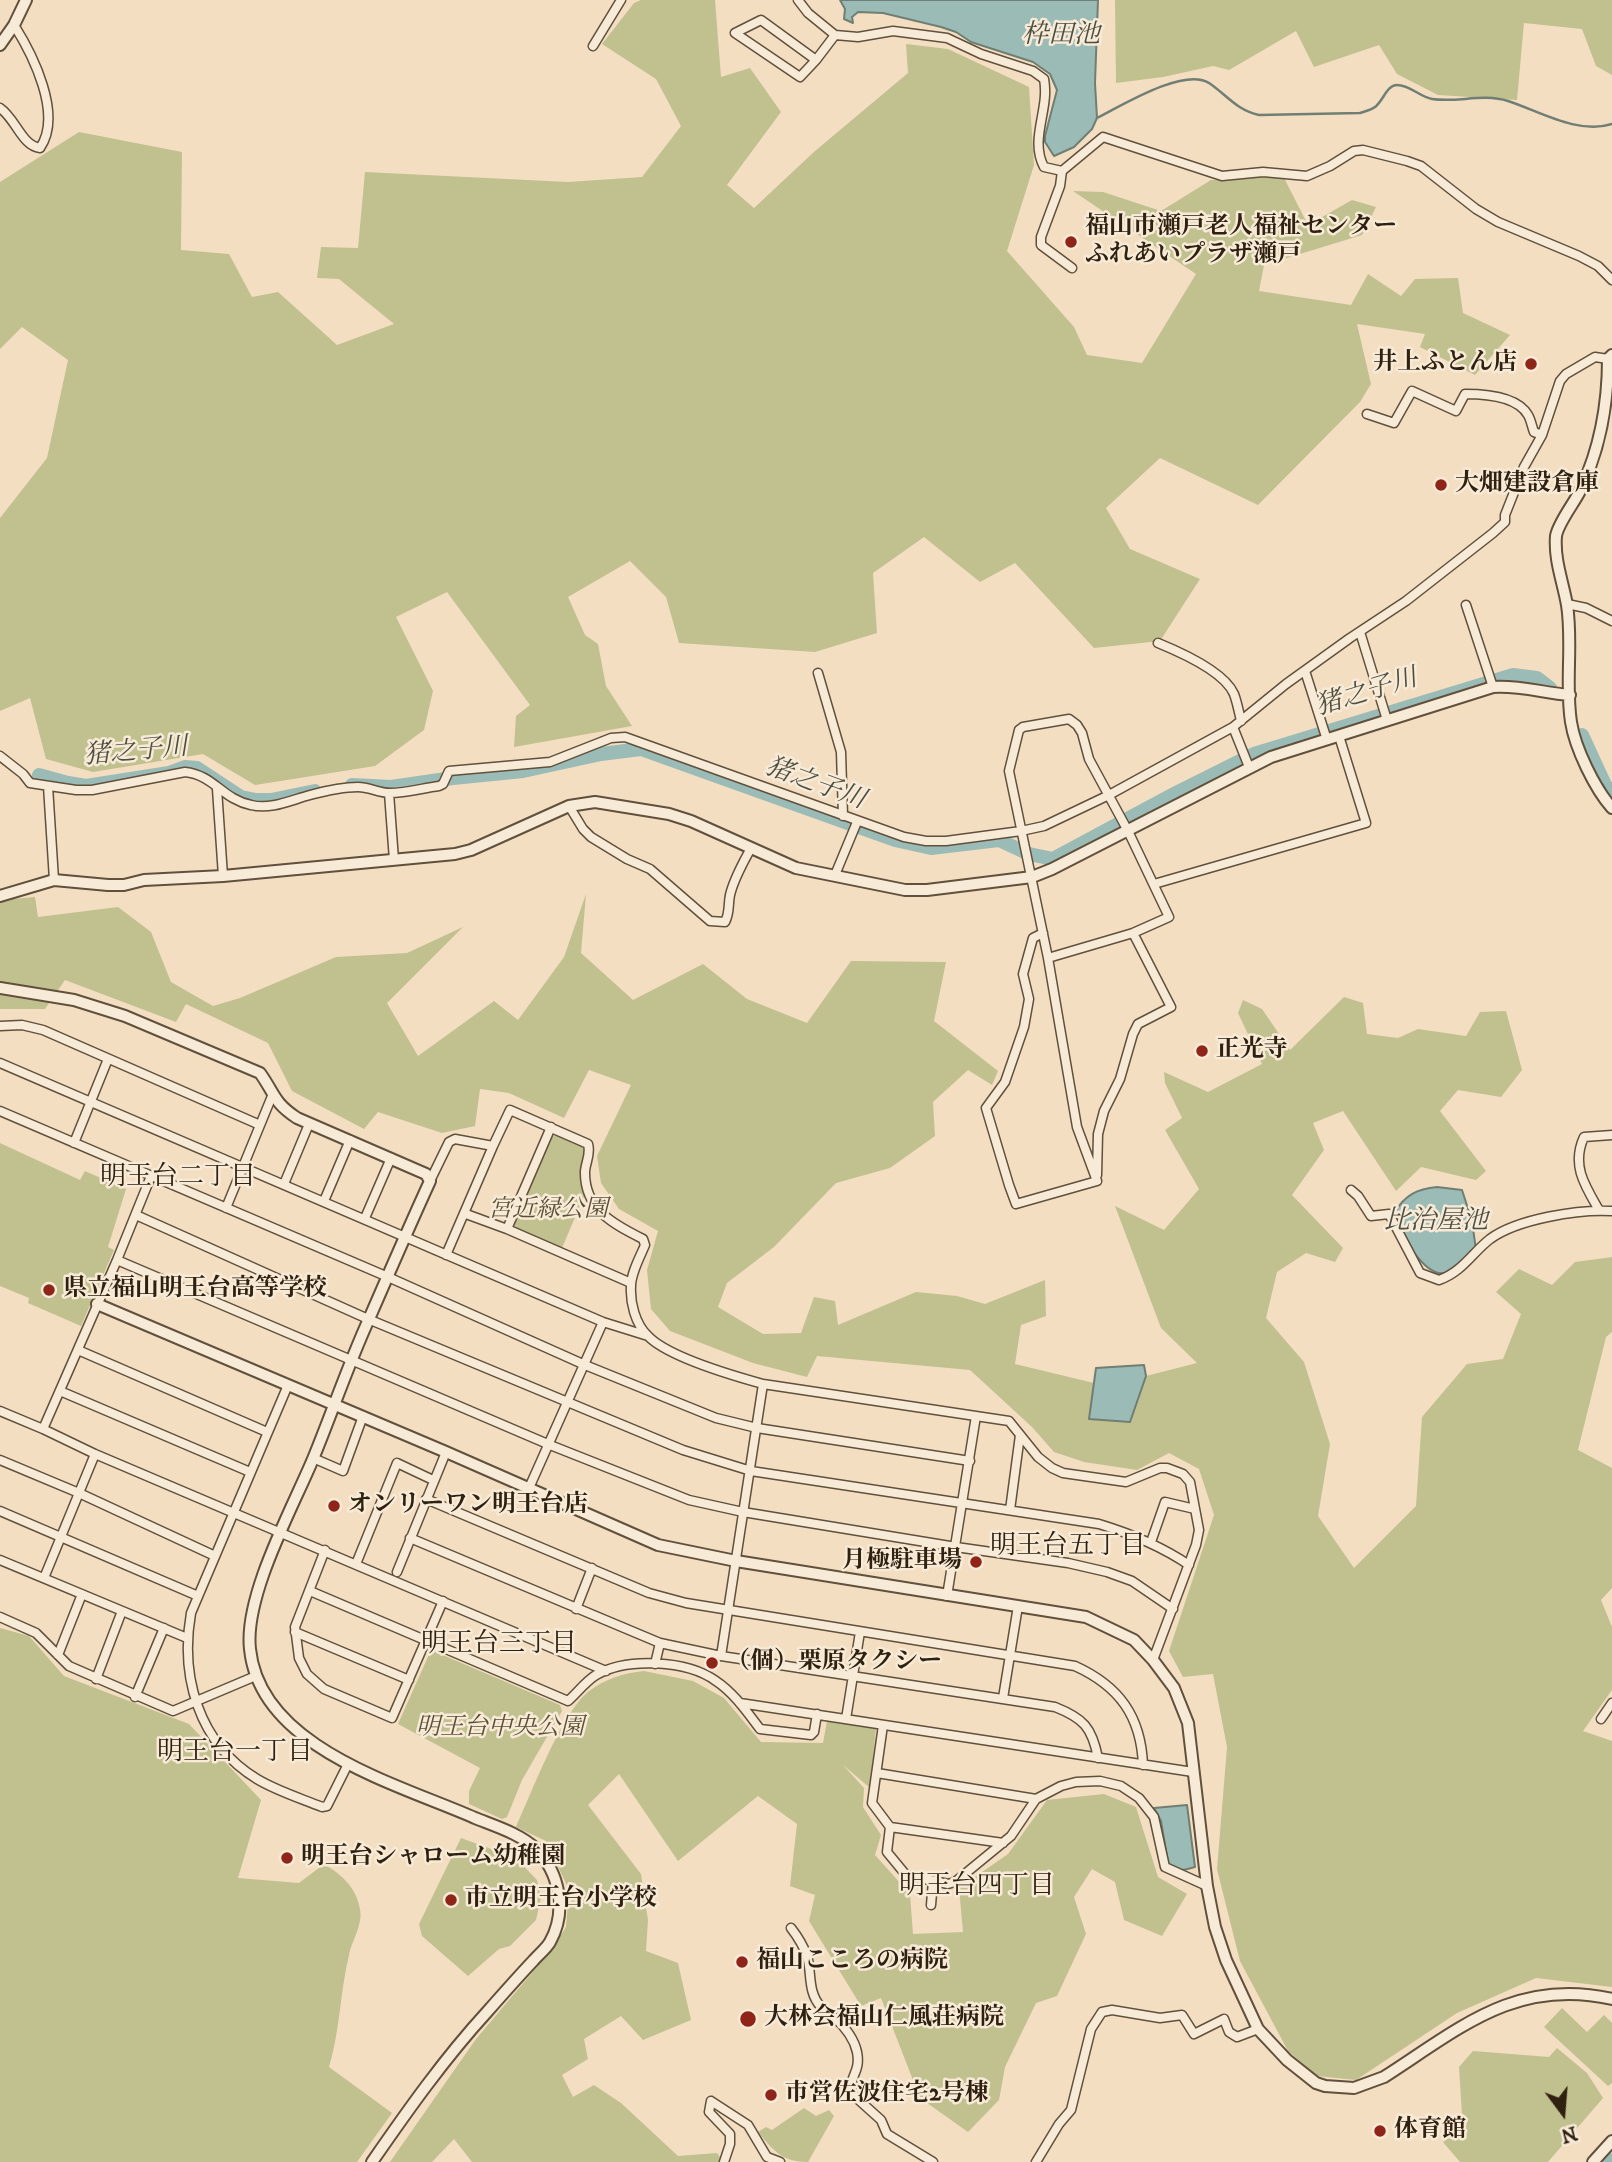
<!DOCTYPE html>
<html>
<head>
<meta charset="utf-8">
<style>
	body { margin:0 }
	#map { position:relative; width:1612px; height:2162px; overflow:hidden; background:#f3dec2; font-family:"IM FELL DW Pica",serif }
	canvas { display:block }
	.north { position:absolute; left:1528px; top:2078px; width:70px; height:70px; -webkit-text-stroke:5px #f7ead7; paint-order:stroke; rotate:164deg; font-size:19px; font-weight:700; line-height:28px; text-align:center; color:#2f200f }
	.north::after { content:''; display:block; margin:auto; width:24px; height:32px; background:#2f200f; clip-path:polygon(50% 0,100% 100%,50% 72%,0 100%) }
</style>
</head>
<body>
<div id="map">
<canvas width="1612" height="2162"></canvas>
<div class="north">N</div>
</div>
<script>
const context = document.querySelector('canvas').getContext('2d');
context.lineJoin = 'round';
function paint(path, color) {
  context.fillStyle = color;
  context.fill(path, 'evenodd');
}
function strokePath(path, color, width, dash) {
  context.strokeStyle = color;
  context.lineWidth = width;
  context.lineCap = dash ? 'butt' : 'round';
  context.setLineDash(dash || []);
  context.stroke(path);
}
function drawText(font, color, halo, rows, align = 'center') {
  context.font = font + ' "IM FELL DW Pica","Noto Serif JP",serif';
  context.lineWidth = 5;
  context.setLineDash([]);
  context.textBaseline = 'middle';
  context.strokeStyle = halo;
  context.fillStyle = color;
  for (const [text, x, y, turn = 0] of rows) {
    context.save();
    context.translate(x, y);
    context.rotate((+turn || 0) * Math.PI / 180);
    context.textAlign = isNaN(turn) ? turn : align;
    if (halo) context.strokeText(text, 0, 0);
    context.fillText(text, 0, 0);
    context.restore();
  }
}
paint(new Path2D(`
	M 641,0 L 715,0 L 721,77 L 750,68 L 781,112 L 727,185 L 754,208 L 815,151 L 908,73 L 906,44 L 948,49 L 1029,87 L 1034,165 L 1007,251 L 1074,327 L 1087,355 L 1142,363 L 1196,274 L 1073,191 L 1103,192 L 1161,211 L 1211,180 L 1283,176 L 1308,225 L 1352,200 L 1376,207 L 1362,235 L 1264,265 L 1259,291 L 1351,305 L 1368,274 L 1401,296 L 1415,279 L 1458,278 L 1463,313 L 1510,335 L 1475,375 L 1420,347 L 1425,334 L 1357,324 L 1371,384 L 1360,402 L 1258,505 L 1160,458 L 1106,508 L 1130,549 L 1200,579 L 1160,641 L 1094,648 L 1015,563 L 980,582 L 924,537 L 873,573 L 877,633 L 815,652 L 679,643 L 666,597 L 630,561 L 568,597 L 585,635 L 598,644 L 606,686 L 632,726 L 514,747 L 516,716 L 530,705 L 447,592 L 396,617 L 433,691 L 424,730 L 375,766 L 255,785 L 203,754 L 93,772 L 46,759 L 30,698 L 0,711 L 0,518 L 47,458 L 68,360 L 22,327 L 0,349 L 0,182 L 79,132 L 182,152 L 181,250 L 229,254 L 252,297 L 278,292 L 337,345 L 394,324 L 339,279 L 317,278 L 321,247 L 358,248 L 365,172 L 568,182 L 642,177 L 681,126 L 656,79 L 602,44 L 634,3 Z
	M 1115,0 L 1612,0 L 1612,75 L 1596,66 L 1582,29 L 1524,23 L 1517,100 L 1438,95 L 1397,74 L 1379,45 L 1314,67 L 1296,31 L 1229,70 L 1213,66 L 1163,77 L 1116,83 Z
	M 586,894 L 581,953 L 633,1000 L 703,964 L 747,999 L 807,1023 L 851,961 L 946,962 L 934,1021 L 998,1071 L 992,1085 L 968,1070 L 933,1102 L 935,1136 L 890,1168 L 836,1183 L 774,1247 L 727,1283 L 718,1307 L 763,1334 L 801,1333 L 814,1297 L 835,1301 L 838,1325 L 916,1292 L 957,1296 L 985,1304 L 1045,1280 L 1046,1316 L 1021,1325 L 1015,1364 L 1094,1383 L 1089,1419 L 1129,1422 L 1146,1376 L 1197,1363 L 1161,1328 L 1115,1206 L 1164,1230 L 1199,1189 L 1165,1130 L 1182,1118 L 1165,1083 L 1164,1072 L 1208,1092 L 1262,1064 L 1238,1013 L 1243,1000 L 1262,1009 L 1290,1050 L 1344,997 L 1363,1003 L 1367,1034 L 1398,1038 L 1418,1029 L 1466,1036 L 1480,1012 L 1506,1011 L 1522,1070 L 1501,1097 L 1458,1090 L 1440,1111 L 1486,1171 L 1476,1180 L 1421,1167 L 1396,1191 L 1343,1111 L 1313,1123 L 1324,1150 L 1292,1195 L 1343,1248 L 1335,1262 L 1306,1253 L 1277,1272 L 1266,1318 L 1304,1362 L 1330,1444 L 1318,1516 L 1354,1568 L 1416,1506 L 1422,1417 L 1467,1364 L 1503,1359 L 1521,1314 L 1496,1292 L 1519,1269 L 1552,1285 L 1575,1262 L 1612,1257 L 1612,1332 L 1606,1337 L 1578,1450 L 1612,1468 L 1612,1588 L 1601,1600 L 1612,1627 L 1612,1690 L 1583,1731 L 1612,1741 L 1612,1987 L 1536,1978 L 1457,2013 L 1356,2080 L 1317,2076 L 1288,2051 L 1240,1961 L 1217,1869 L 1227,1747 L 1213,1674 L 1183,1677 L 1169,1651 L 1214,1515 L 1199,1469 L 1169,1453 L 1137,1470 L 1084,1462 L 1054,1452 L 1032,1427 L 970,1370 L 817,1356 L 807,1377 L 753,1363 L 670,1331 L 651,1309 L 647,1270 L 658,1231 L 619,1209 L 601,1183 L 597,1156 L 631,1085 L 589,1070 L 564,1118 L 509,1093 L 480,1089 L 475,1126 L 442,1133 L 378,1112 L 364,1129 L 292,1091 L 268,1043 L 186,1004 L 176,1022 L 65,980 L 45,1009 L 0,1009 L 0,900 L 35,897 L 38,917 L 118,907 L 151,932 L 171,982 L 213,1006 L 240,998 L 336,957 L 407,953 L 463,927 L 387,1003 L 418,1056 L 494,1001 L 518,1020 L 564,957 Z
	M 558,1134 L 584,1145 L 587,1153 L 581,1166 L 584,1196 L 562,1248 L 517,1230 L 513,1222 L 551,1137 Z
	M 0,1143 L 80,1180 L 85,1171 L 126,1189 L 108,1247 L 114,1250 L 81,1326 L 28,1303 L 29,1298 L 0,1286 Z
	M 0,1628 L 29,1636 L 64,1676 L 189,1724 L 261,1800 L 238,1878 L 299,1883 L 324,1864 C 342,1875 356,1887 360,1909 C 363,1925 352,1940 349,1955 C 340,1992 340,2031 329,2067 L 392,2113 L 357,2162 L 0,2162 Z
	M 431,1650 L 560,1705 L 562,1711 L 522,1780 L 507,1817 L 502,1819 L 469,1804 L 469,1791 L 480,1768 L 398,1724 Z
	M 644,1671 L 693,1681 L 724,1698 L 761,1742 L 823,1743 L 827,1721 L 876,1728 L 870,1788 L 843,1765 L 864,1788 L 863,1807 L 881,1835 L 875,1855 L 910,1894 L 913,1934 L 963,1932 L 959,1888 L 1008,1854 L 1047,1800 L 1104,1794 L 1136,1807 L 1158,1877 L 1187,1894 L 1162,1936 L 1124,1920 L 1115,1882 L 1092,1869 L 1074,1897 L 1086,1934 L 1057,1996 L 1036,2003 L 1005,2067 L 999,2100 L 968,2132 L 920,2098 L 881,1998 L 861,2006 L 809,1921 L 815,1895 L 790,1886 L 797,1824 L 758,1796 L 678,1861 L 619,1774 L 588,1805 L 641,1874 L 648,1920 L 646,1951 L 678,1963 L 691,2020 L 643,2040 L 621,2016 L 584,2039 L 588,2059 L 562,2075 L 573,2097 L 594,2085 L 621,2103 L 678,2156 L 717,2153 L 724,2162 L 472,2162 L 454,2139 L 432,2162 L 390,2162 L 476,2039 L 552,1949 L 566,1927 L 569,1890 L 546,1841 L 516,1827 C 532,1792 561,1714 588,1692 C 604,1679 624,1673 644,1671 Z
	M 461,1838 L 516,1858 L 537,1880 L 541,1898 L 536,1920 L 510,1946 L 499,1949 L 468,1976 L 422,1936 L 419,1924 Z
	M 1562,2008 L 1587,2032 L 1604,2015 L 1612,2023 L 1612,2083 L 1608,2086 L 1544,2027 Z
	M 1557,2048 L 1587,2073 L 1603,2098 L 1548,2162 L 1460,2162 L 1443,2142 L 1457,2130 L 1462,2115 L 1459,2067 L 1473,2051 L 1549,2057 Z
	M 804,2108 L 816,2116 L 829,2110 L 834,2116 L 808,2162 C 782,2162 774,2151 758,2132 L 766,2127 L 772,2130 Z`), '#c1c08f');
const water = new Path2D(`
	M 840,0 L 1098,0 L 1095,83 L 1097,118 L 1092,129 L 1074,147 L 1054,156 L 1045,142 L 1045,136 L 1057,90 L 1050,74 L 1033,62 L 971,42 L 956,32 L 941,27 L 883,13 L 858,12 L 852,17 L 853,23 L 844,19 L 845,9 Z
	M 1437,1187 L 1462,1190 L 1472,1221 L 1476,1250 C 1468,1257 1456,1272 1445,1273 C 1424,1277 1397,1231 1395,1212 C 1405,1195 1417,1189 1437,1187 Z
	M 1144,1365 L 1146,1376 L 1130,1422 L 1089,1419 L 1096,1368 Z
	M 1187,1805 L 1195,1867 C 1185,1870 1175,1873 1168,1863 L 1161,1821 L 1154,1808 Z`);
paint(water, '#9bbcb6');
strokePath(water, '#707e73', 2);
strokePath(new Path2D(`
	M 1097,118 C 1121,106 1184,67 1209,83 C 1227,95 1236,110 1259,115 L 1360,113 C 1366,111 1371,110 1375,107 C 1383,101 1387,85 1397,85 C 1410,85 1420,97 1432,99 C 1458,103 1482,93 1508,101 C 1539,111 1578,135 1612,124`), '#707e73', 2.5);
strokePath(new Path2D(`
	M 1582,735 L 1605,785 L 1612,793
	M 39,775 L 68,783 L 86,786 L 169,773 L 185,767 L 197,768 L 241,797 L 256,800 L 271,800 L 315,791
	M 352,785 L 391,787 L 453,778 L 523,771 L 601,754 L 641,749 L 895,840 L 931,848 L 999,840 L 1029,854 L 1053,859 L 1176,793 L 1254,754 L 1513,675 L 1537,678 L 1550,688
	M 1610,2162 L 1612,2160`), '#9bbcb6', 14);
const minor = new Path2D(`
	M 798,0 L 808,13 L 835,35 L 858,37 L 893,31 L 947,38 L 981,54 L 1033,71 L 1044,79 C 1050,109 1029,139 1044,167 L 1062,171
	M 593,46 L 621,0
	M 816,60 L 761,20 L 735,33 L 800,77 L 816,60 L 835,35
	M 0,108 C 16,119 22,146 40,148 C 63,115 33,55 14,25
	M 1072,268 L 1041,245 L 1041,237 L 1060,186 L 1062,171 L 1103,137 L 1222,176 L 1263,172 L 1307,176 L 1330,166 L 1354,151 L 1363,150 L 1407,161 L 1421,166 L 1476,209 L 1498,222 L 1579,256 L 1598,266 L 1612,280
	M 1367,414 L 1394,423 L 1412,391 L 1456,411 L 1465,394 C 1484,394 1517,396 1528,415 C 1531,420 1532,427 1534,432 L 1542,435
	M 1567,604 L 1586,608 L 1612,621
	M 1466,605 L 1493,687
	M 1360,632 L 1387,720
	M 1158,643 C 1180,652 1224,671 1234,694 C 1237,702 1239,712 1241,721
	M 1305,671 L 1327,740
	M 818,673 L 841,752 L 843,816
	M 1233,727 L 1249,767
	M 0,756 L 23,774 L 30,783 L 76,790 L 92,790 L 185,772 C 214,775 222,799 251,805 C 271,810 291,800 310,795 C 325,791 343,787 358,787 C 369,787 379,793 390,793 C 406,793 423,788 439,786 L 443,784 L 449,771 L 550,762 L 611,738 L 625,737 L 904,837 L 926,841 L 946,841 L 1021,831 L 1044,826 L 1109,795 L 1233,727 L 1286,684 L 1350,638 L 1406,601 L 1493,533 L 1505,522 L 1505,515 L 1524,467 L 1542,435 L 1560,381 L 1566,374 L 1595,357 L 1608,359
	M 48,786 L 54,880
	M 217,789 L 223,876
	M 389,793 L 394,860
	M 569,806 L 583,829 L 591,837 L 627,859 L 650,869 L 710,921 L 725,922 C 730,913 728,904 730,895 C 734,878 743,863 751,848
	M 835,875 L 857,822
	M 1154,884 L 1366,823 L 1339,736
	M 1043,933 L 1033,938 L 1023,974 L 1029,999 L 1024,1027 L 1005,1082 L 986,1108 L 1009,1185 L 1016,1204 L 1097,1181 L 1077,1127 L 1048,958 L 1009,771 L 1019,730 L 1023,727 L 1069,719 L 1077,725 L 1082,733 L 1089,759 L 1128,831 L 1169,917 L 1133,933 L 1048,958
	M 0,1026 L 22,1025 L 43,1030 L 260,1125
	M 0,1063 L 603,1322 L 648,1336
	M 0,1111 L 388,1277 L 585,1365 L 716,1418 L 757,1428 L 970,1461
	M 74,1143 L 108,1059
	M 1097,1175 L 1098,1134 L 1104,1111 L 1120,1079 L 1133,1034 L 1138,1024 L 1171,1007 L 1133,933
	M 430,1181 L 449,1142 L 455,1139 L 493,1146 L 510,1110 L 588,1144 C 591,1154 586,1161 585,1171 C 584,1209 613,1224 643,1239 L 645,1245 C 640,1257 631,1273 631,1286 C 630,1302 635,1324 648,1336 C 668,1357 734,1376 763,1384 L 1009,1421 L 1038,1457 L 1052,1468 L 1063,1473 L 1126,1482 L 1160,1468 L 1167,1468 L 1183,1474 L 1190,1482 L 1199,1530 L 1196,1545 L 1153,1660
	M 284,1184 L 309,1124
	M 1351,1190 L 1358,1196 L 1371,1216 L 1389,1214 L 1420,1273 L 1439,1280 C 1462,1272 1472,1253 1490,1239 C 1517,1219 1579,1209 1612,1211
	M 324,1201 L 350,1140
	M 226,1208 L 272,1096
	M 1599,1210 C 1585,1186 1571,1165 1584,1137 L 1612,1135
	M 466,1214 L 507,1229 L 631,1283
	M 136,1215 L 368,1319 L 683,1450 L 751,1471 L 1099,1524 C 1132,1534 1161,1546 1189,1565
	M 365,1218 L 391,1158
	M 507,1229 L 551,1127
	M 446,1255 L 493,1146
	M 117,1260 L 550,1445 L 689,1500 L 743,1512 L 956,1547 L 1068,1563 L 1107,1572 L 1132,1581 L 1173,1609
	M 78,1350 L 267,1432
	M 288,1385 L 191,1613 C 180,1676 198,1743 257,1779 C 277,1791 300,1798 322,1807 L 327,1806 L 348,1764
	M 60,1391 L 250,1472
	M 0,1411 L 43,1429 L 117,1260 L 151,1176
	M 43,1429 L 95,1454 L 606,1671
	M 313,1458 L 343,1471 L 363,1416
	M 0,1460 L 79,1493 L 215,1556
	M 529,1488 L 603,1322
	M 426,1499 L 649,1593 L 686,1603 L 1075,1666 C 1119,1686 1141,1716 1143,1765
	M 1010,1510 L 1020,1435
	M 0,1511 L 198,1596
	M 410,1538 L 660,1643 L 721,1656 L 1055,1707 C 1083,1718 1092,1727 1098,1758
	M 1151,1542 L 1165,1502 L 1195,1509
	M 325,1550 L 295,1627 L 299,1658 L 307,1674 L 324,1689 L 392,1718 L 443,1601
	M 0,1560 L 187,1638
	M 356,1564 L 397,1463 L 433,1480
	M 397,1572 L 446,1452
	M 44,1578 L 95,1454
	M 310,1591 L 568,1701 C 577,1693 586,1681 596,1675 C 627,1657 687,1660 716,1681 C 734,1693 747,1712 760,1729 L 811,1735 L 814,1732 L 817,1714
	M 947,1596 L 976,1416
	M 576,1609 L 592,1568
	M 0,1617 L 36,1633 L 69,1666 L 173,1711 L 251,1678
	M 295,1632 L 409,1680
	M 58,1655 L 82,1594
	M 721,1656 L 763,1384
	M 655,1664 L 660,1643
	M 96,1679 L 122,1611
	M 135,1697 L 164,1628
	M 1003,1698 L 1018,1606
	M 740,1703 L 1193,1772
	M 846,1719 L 860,1632
	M 1601,1719 L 1612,1703
	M 883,1725 L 872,1803 L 890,1827 L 887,1852 L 906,1875 L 948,1884 L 955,1882 L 1011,1836 L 1036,1799 L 1061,1786 L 1076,1782 L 1100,1781 L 1121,1786 L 1139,1798 L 1154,1817 L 1165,1867 L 1207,1886
	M 877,1773 L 1036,1799
	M 890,1827 L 1003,1843
	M 931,1905 L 933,1881
	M 791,1928 C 798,1937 803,1945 807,1956 C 812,1972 807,1992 821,2007 C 825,2011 830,2013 834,2017 C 844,2026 854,2038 857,2052 C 861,2073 849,2075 851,2093 L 881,2120 L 887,2134 L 933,2162
	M 724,2162 L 730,2144 L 730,2134 L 709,2112 L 711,2101 L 748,2125 L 767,2157 L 780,2162
	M 1036,2162 L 1059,2124 L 1071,2110 L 1091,2029 L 1102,2012 L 1112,2010 L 1160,2018 L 1182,2015 L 1194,2034 L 1224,2019 L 1229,2032 L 1237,2037 L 1258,2029`);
const tertiary = new Path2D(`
	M 0,45 L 14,25 L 26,0
	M 1612,355 L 1608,359 C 1608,404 1600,448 1581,489 C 1575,502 1558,523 1556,536 C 1554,560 1563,582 1567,605 C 1573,643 1565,684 1571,722 C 1575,748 1595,789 1612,808
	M 0,896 L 54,880 L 108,885 L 124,885 L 144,880 L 223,876 L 455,854 L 471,850 L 569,806 L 595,802 L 669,814 L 691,821 L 796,868 L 905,890 L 927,890 L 1032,877 L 1052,869 L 1271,757 L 1493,687 C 1519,685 1544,693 1570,695
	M 0,988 L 74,1000 L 125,1016 L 260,1073 C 275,1094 273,1102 297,1118 L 426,1174 L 430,1181 C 409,1227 389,1273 369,1319 C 348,1365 332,1413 313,1459 C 292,1509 244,1596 250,1649 C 260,1748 398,1784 475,1818 C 495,1826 521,1834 536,1849 C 560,1873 567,1912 550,1942 C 546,1949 538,1955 533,1961 C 517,1978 502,1995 487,2012 C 444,2059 408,2110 372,2162
	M 97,1304 L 446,1452 L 658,1545 L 736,1561 L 1086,1617 L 1134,1640 L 1153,1660 L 1174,1688 L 1188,1723 L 1207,1886 L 1215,1927 L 1226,1960 L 1258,2029 L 1287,2060 L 1316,2083 L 1325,2086 L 1354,2088 L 1384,2077 C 1459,2029 1516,1977 1612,1999
	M 1593,2162 L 1612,2141`);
strokePath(minor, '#60503c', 11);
strokePath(tertiary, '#60503c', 14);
strokePath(minor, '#f7ead7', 8);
strokePath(tertiary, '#f7ead7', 10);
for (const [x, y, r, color] of [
	[1071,242,7,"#8f2418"],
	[1531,364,7,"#8f2418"],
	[1441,485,7,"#8f2418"],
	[1202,1051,7,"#8f2418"],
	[49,1290,7,"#8f2418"],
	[334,1506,7,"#8f2418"],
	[976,1562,7,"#8f2418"],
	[712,1663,7,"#8f2418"],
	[287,1858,7,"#8f2418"],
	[451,1900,7,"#8f2418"],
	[742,1962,7,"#8f2418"],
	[748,2019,9,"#8f2418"],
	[771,2095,7,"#8f2418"],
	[1380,2131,7,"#8f2418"]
]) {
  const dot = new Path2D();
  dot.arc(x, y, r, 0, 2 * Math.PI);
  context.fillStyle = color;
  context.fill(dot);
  strokePath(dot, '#f7ead7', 2.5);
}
drawText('bold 24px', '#2f200f', '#f7ead7', [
	["福山市瀬戸老人福祉センター",1085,228],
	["ふれあいプラザ瀬戸",1085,256],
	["井上ふとん店",1517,364,"right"],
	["大畑建設倉庫",1455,485],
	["正光寺",1216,1051],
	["県立福山明王台高等学校",63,1290],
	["オンリーワン明王台店",348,1506],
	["月極駐車場",962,1562,"right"],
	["（個）栗原タクシー",726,1663],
	["明王台シャローム幼稚園",301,1858],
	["市立明王台小学校",465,1900],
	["福山こころの病院",756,1962],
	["大林会福山仁風荘病院",764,2019],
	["市営佐波住宅2号棟",785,2095],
	["体育館",1394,2131]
], 'left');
drawText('italic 24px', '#5b5035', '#f7ead7', [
	["宮近緑公園",548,1211],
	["明王台中央公園",500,1729]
]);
drawText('italic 26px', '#4f4f41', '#f7ead7', [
	["枠田池",1061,37],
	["猪之子川",1367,694,-17],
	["猪之子川",136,753,-5],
	["猪之子川",815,785,20],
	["比治屋池",1436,1223]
]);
drawText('26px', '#2f200f', '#f7ead7', [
	["明王台二丁目",178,1179],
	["明王台五丁目",1068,1548],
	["明王台三丁目",499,1646],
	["明王台一丁目",235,1754],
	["明王台四丁目",977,1888]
]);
</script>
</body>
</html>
